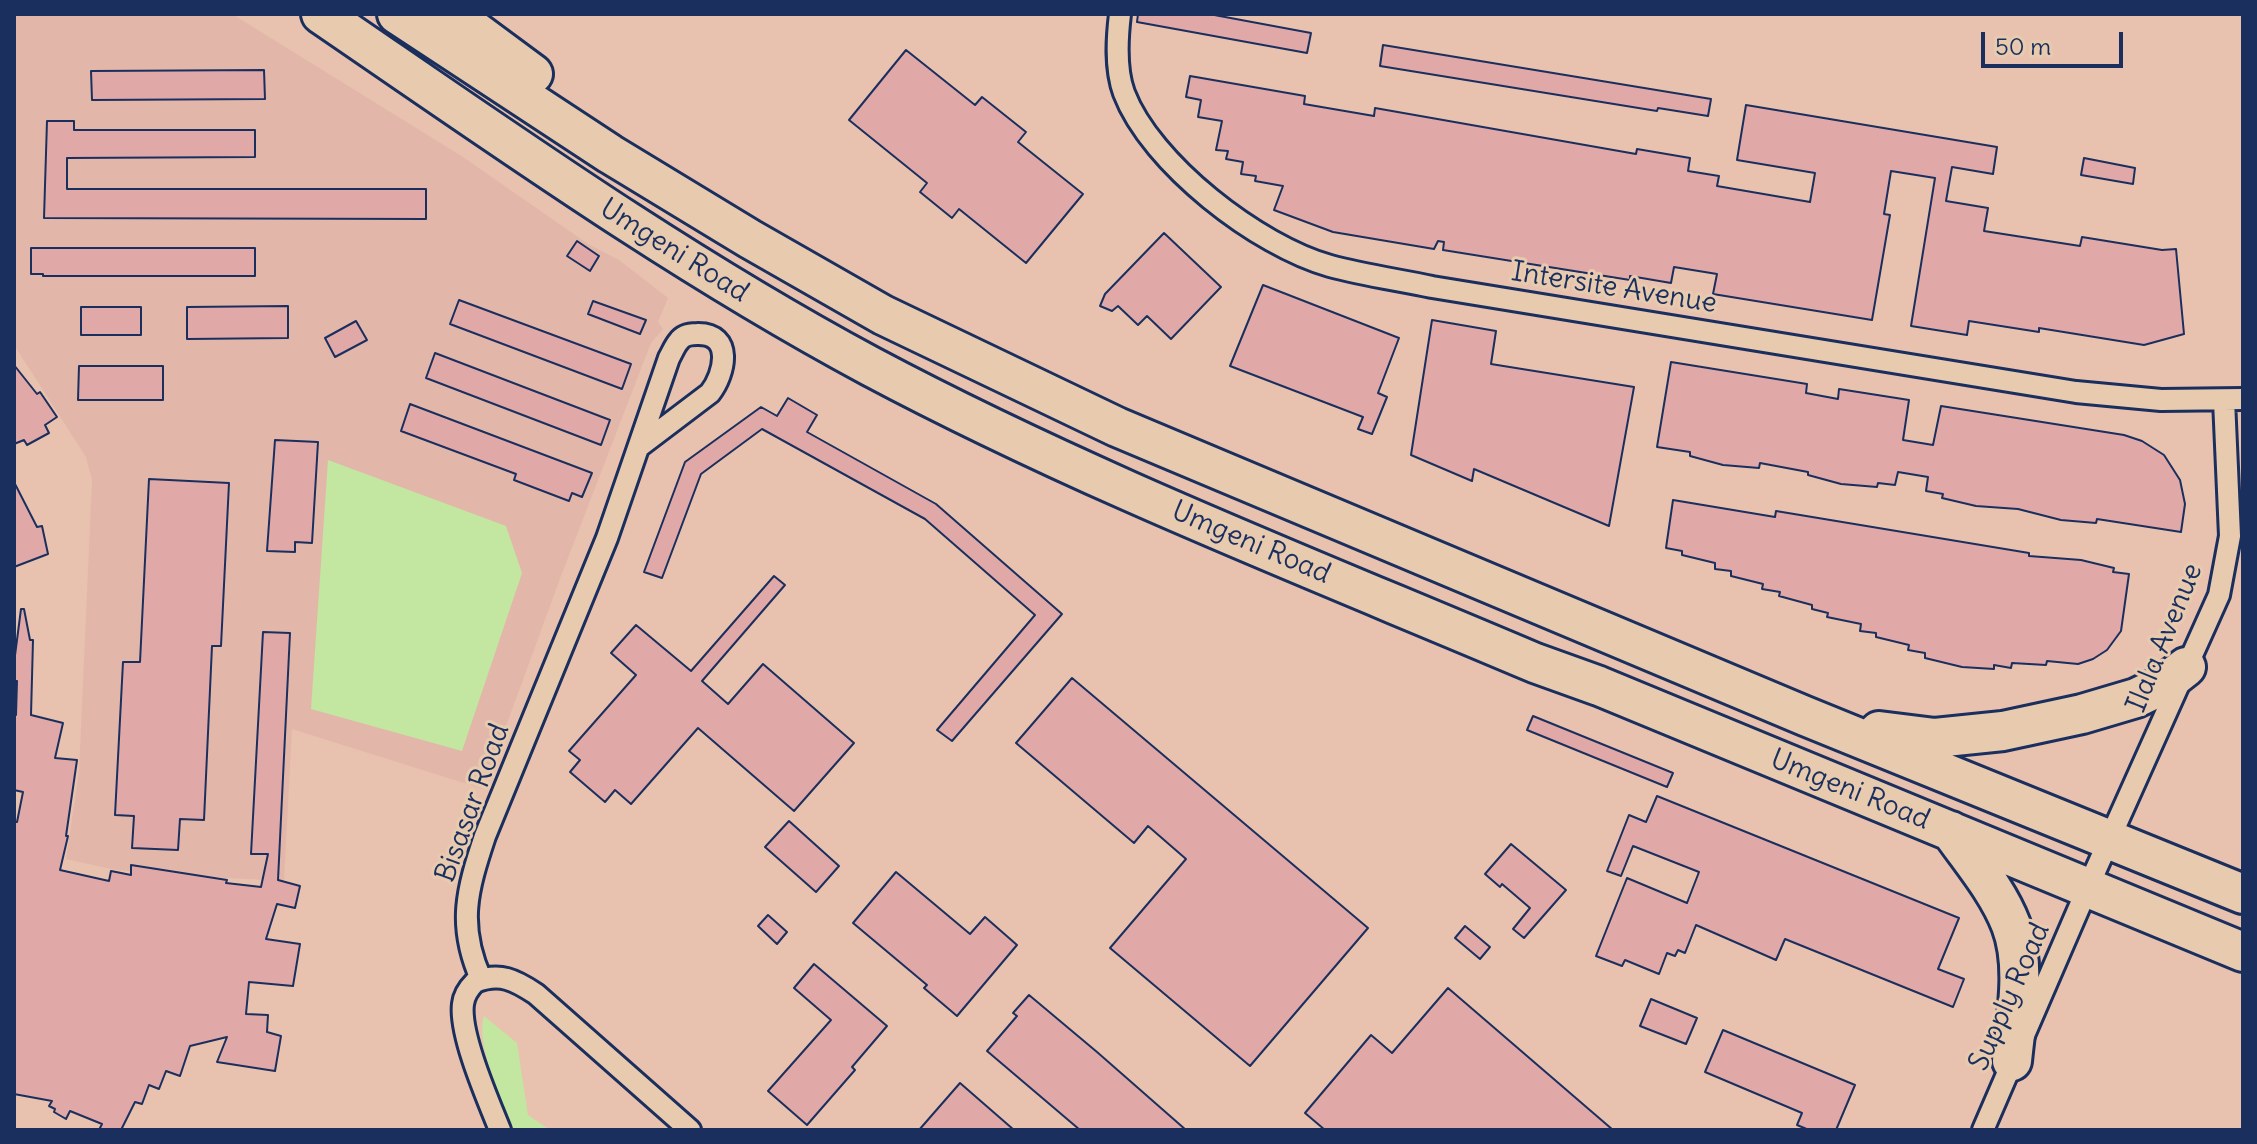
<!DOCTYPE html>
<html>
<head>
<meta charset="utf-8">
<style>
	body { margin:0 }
	#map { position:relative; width:2257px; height:1144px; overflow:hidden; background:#e8c2ae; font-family:Delius,sans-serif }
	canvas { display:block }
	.frame { position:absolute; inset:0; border:16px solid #1b2f5e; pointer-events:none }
	.scale { position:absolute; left:1981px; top:32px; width:142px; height:36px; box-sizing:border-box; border:4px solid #1b2f5e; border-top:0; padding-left:10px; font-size:24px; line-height:28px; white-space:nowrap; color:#1b2f5e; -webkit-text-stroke:6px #e8cbaf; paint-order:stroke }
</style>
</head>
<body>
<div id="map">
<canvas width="2257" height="1144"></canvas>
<div class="frame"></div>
<div class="scale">50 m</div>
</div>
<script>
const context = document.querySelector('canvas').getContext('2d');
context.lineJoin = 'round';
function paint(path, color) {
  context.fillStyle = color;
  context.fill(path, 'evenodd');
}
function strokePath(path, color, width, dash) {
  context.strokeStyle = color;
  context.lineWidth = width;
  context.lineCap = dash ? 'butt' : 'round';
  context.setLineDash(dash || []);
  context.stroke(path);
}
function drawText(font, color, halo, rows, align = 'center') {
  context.font = font + ' Delius,sans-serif';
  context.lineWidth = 6;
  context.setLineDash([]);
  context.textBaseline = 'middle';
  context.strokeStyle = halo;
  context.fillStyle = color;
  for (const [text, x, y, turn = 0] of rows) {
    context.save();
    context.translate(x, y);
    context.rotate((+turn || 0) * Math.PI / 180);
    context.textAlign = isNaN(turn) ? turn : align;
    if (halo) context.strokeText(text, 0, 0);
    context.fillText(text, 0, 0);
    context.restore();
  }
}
paint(new Path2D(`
	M 14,14 L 232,14 L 463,157 L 588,244 L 619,260 L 668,298 L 658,322 L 663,329 L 651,343 L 561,576 L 483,789 L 292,729 L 284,881 L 151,874 L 111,869 L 66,859 L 79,772 L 92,480 L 86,457 L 14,345 Z`), '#e2b7aa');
paint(new Path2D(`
	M 328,460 L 506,526 L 522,573 L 462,751 L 311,709 Z
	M 484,1016 L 517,1043 L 528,1115 L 550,1130 L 511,1130 C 502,1102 475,1043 484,1016 Z`), '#c3e6a0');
const building = new Path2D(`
	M 1138,14 L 1209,14 L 1311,33 L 1307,53 L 1137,22 Z
	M 1383,45 L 1711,99 L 1708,116 L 1658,108 L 1657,111 L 1380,66 Z
	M 906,50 L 975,105 L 982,97 L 1026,132 L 1018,142 L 1083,194 L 1026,263 L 959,209 L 952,218 L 920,192 L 927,183 L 849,120 Z
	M 264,70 L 265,99 L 92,100 L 91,71 Z
	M 1190,76 L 1305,96 L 1304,104 L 1374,116 L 1375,108 L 1636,154 L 1637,149 L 1690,158 L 1688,171 L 1719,176 L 1717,186 L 1810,202 L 1815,173 L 1737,160 L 1746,105 L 1997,147 L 1993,174 L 1952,167 L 1946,201 L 1988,208 L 1984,231 L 2080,246 L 2082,237 L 2162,250 L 2176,249 L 2184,334 L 2144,345 L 2039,328 L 2039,332 L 1969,321 L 1967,335 L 1911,326 L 1935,178 L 1891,171 L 1884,214 L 1890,215 L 1872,320 L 1713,294 L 1717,274 L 1674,267 L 1671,283 L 1630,276 L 1630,280 L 1443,250 L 1444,242 L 1438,241 L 1434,249 L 1333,232 L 1274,210 L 1283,186 L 1255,181 L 1256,176 L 1241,174 L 1243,162 L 1226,159 L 1228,151 L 1216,150 L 1222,121 L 1198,117 L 1201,100 L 1186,97 Z
	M 47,121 L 74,121 L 74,130 L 255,130 L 255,157 L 67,158 L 67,189 L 426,189 L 426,219 L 44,218 Z
	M 2084,158 L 2135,168 L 2133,184 L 2081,175 Z
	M 1164,233 L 1221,287 L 1171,339 L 1147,316 L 1138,325 L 1118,306 L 1112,311 L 1100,306 L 1105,294 Z
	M 577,241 L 599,256 L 590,271 L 567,256 Z
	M 31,248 L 255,248 L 255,276 L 43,276 L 43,274 L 31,274 Z
	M 1263,285 L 1399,338 L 1378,393 L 1387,397 L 1372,434 L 1358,429 L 1363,417 L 1230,366 Z
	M 459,300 L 631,364 L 622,389 L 450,324 Z
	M 593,301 L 646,320 L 640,334 L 588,314 Z
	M 288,306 L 288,338 L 187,339 L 187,307 Z
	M 81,307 L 141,307 L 141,335 L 81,335 Z
	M 1432,320 L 1496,331 L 1491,364 L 1634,387 L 1609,526 L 1474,469 L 1472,481 L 1411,455 Z
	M 356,321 L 367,340 L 335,357 L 325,338 Z
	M 435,353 L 610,420 L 601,445 L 426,378 Z
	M 1671,362 L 1807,384 L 1806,393 L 1838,399 L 1839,389 L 1909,400 L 1903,440 L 1933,445 L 1941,406 L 2124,435 L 2142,441 L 2164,455 L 2180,480 L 2185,504 L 2181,532 L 2097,519 L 2096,523 L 2061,520 L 2018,509 L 1976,506 L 1942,498 L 1943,494 L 1926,491 L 1928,477 L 1898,472 L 1895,485 L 1878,483 L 1877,487 L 1841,484 L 1808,475 L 1808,472 L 1760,463 L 1759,468 L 1723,465 L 1690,456 L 1690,452 L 1657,447 Z
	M 14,365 L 37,394 L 40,392 L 57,417 L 45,425 L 49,433 L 27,445 L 24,440 L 14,444 Z
	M 79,366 L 163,366 L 163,400 L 78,400 Z
	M 788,398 L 817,415 L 807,432 L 936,504 L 1062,614 L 952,741 L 937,730 L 1035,615 L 925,519 L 762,429 L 701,474 L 662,578 L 644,572 L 685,462 L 761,407 L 777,416 Z
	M 410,404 L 592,473 L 582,497 L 572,493 L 569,501 L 514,480 L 516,474 L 401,431 Z
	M 275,440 L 318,442 L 312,543 L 295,542 L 295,552 L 267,551 Z
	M 149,479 L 229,483 L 221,646 L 212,646 L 204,820 L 180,819 L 178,850 L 132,848 L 134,816 L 115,815 L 123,662 L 140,662 Z
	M 14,482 L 37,527 L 42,526 L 48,554 L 14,567 Z
	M 1673,500 L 1775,517 L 1776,511 L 2029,553 L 2029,556 L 2081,560 L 2114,568 L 2113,572 L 2129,574 L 2121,631 L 2107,650 L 2093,659 L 2078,664 L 2047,661 L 2046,665 L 2012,663 L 2011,668 L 1994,665 L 1994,669 L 1962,667 L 1925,658 L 1925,653 L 1908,650 L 1909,645 L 1876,637 L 1876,633 L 1860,631 L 1861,624 L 1827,617 L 1828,613 L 1812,609 L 1812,605 L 1779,596 L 1780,592 L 1762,589 L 1763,584 L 1731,576 L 1731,571 L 1715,569 L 1715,563 L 1682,555 L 1682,551 L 1666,548 Z
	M 774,576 L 785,585 L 702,681 L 728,704 L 763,664 L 854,743 L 794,811 L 698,728 L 631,804 L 615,790 L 605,802 L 570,772 L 580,760 L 569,751 L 636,675 L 611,653 L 636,625 L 691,671 Z
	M 21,609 L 24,609 L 30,640 L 33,640 L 31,715 L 63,723 L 55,758 L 77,760 L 66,836 L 68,836 L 60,870 L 109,881 L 111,871 L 131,875 L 131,865 L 227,880 L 226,883 L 261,887 L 268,854 L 251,854 L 263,632 L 290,633 L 278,880 L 300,886 L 295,908 L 277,904 L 266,939 L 300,944 L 293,986 L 249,982 L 246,1014 L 268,1015 L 267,1032 L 281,1036 L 275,1071 L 217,1062 L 227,1037 L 190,1046 L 180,1076 L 166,1071 L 159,1089 L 149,1085 L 142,1104 L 135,1102 L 121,1130 L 99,1130 L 102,1124 L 70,1111 L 66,1119 L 54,1112 L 55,1109 L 49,1106 L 52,1101 L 14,1094 L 14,822 L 17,822 L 23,792 L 14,790 L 14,715 L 16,715 L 17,681 L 14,681 L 14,663 Z
	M 1072,678 L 1368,928 L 1250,1066 L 1110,948 L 1186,859 L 1148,826 L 1134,843 L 1016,743 Z
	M 1533,716 L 1673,773 L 1667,787 L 1527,730 Z
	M 1657,796 L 1959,918 L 1938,969 L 1964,979 L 1953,1007 L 1785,939 L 1776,960 L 1696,925 L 1685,953 L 1678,950 L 1675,956 L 1667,953 L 1659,974 L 1625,960 L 1622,966 L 1596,956 L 1627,878 L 1687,903 L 1699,872 L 1633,846 L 1621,876 L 1607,871 L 1629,815 L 1646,822 Z
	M 789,821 L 839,866 L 816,892 L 765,847 Z
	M 1511,844 L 1566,890 L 1524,938 L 1513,929 L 1530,908 L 1502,884 L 1500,887 L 1485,874 Z
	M 896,872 L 970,934 L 985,917 L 1017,945 L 957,1016 L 924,988 L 927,985 L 853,923 Z
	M 768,915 L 787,932 L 777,944 L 758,926 Z
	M 1465,926 L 1490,947 L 1480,959 L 1455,938 Z
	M 814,964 L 887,1026 L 852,1067 L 855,1070 L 807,1125 L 768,1091 L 831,1020 L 794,988 Z
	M 1448,988 L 1613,1130 L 1325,1130 L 1305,1113 L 1371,1035 L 1392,1053 Z
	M 1029,995 L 1097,1052 L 1186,1130 L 1080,1130 L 987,1051 L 1017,1016 L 1013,1013 Z
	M 1651,999 L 1697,1018 L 1686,1044 L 1640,1026 Z
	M 1723,1030 L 1855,1085 L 1836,1130 L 1809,1130 L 1797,1125 L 1802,1113 L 1705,1072 Z
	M 960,1083 L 1014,1130 L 919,1130 Z`);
paint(building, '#e1a8a8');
strokePath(building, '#1b2f5e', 2);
const street = new Path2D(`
	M 1120,14 C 1117,39 1115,69 1124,93 C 1151,164 1258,246 1330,266 C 1363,275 1399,280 1432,287 L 2076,392 L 2161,400 L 2243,399
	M 481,979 C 457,925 467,890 485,836 L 607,538 L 669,358 C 672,353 675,345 679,341 C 683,335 690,334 697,334 C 734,333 725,374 710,393 L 640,446
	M 500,1130 C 488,1100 459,1034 463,1004 C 464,995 469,988 475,982 C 500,972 515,980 536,994 L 690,1130
	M 1983,1130 L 2088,887 L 2219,595 L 2230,536 L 2224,400`);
const highway = new Path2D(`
	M 321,14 C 501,137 678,263 870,366 C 1084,480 1311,568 1535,663 L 1599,686 L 2243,952
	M 397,14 L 610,154 L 750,239 L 883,315 L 1117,427 L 1805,716 L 2243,894
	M 452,14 L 533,74
	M 1879,731 L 1935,738 L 2003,731 L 2082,714 L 2136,698 L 2163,685 L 2186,667
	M 1951,831 C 1972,861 1998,891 2011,925 C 2027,967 2016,1018 2012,1061`);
strokePath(street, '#1b2f5e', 26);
strokePath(highway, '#1b2f5e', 44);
strokePath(street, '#e8cbaf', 20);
strokePath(highway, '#e8cbaf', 38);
drawText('28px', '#1b2f5e', '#e8cbaf', [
	["Umgeni Road",674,251,32],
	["Intersite Avenue",1614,288,9],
	["Umgeni Road",1251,543,23],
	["Ilala Avenue",2165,638,-68],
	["Umgeni Road",1850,790,22],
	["Bisasar Road",473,803,-70],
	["Supply Road",2010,997,-66]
]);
</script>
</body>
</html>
